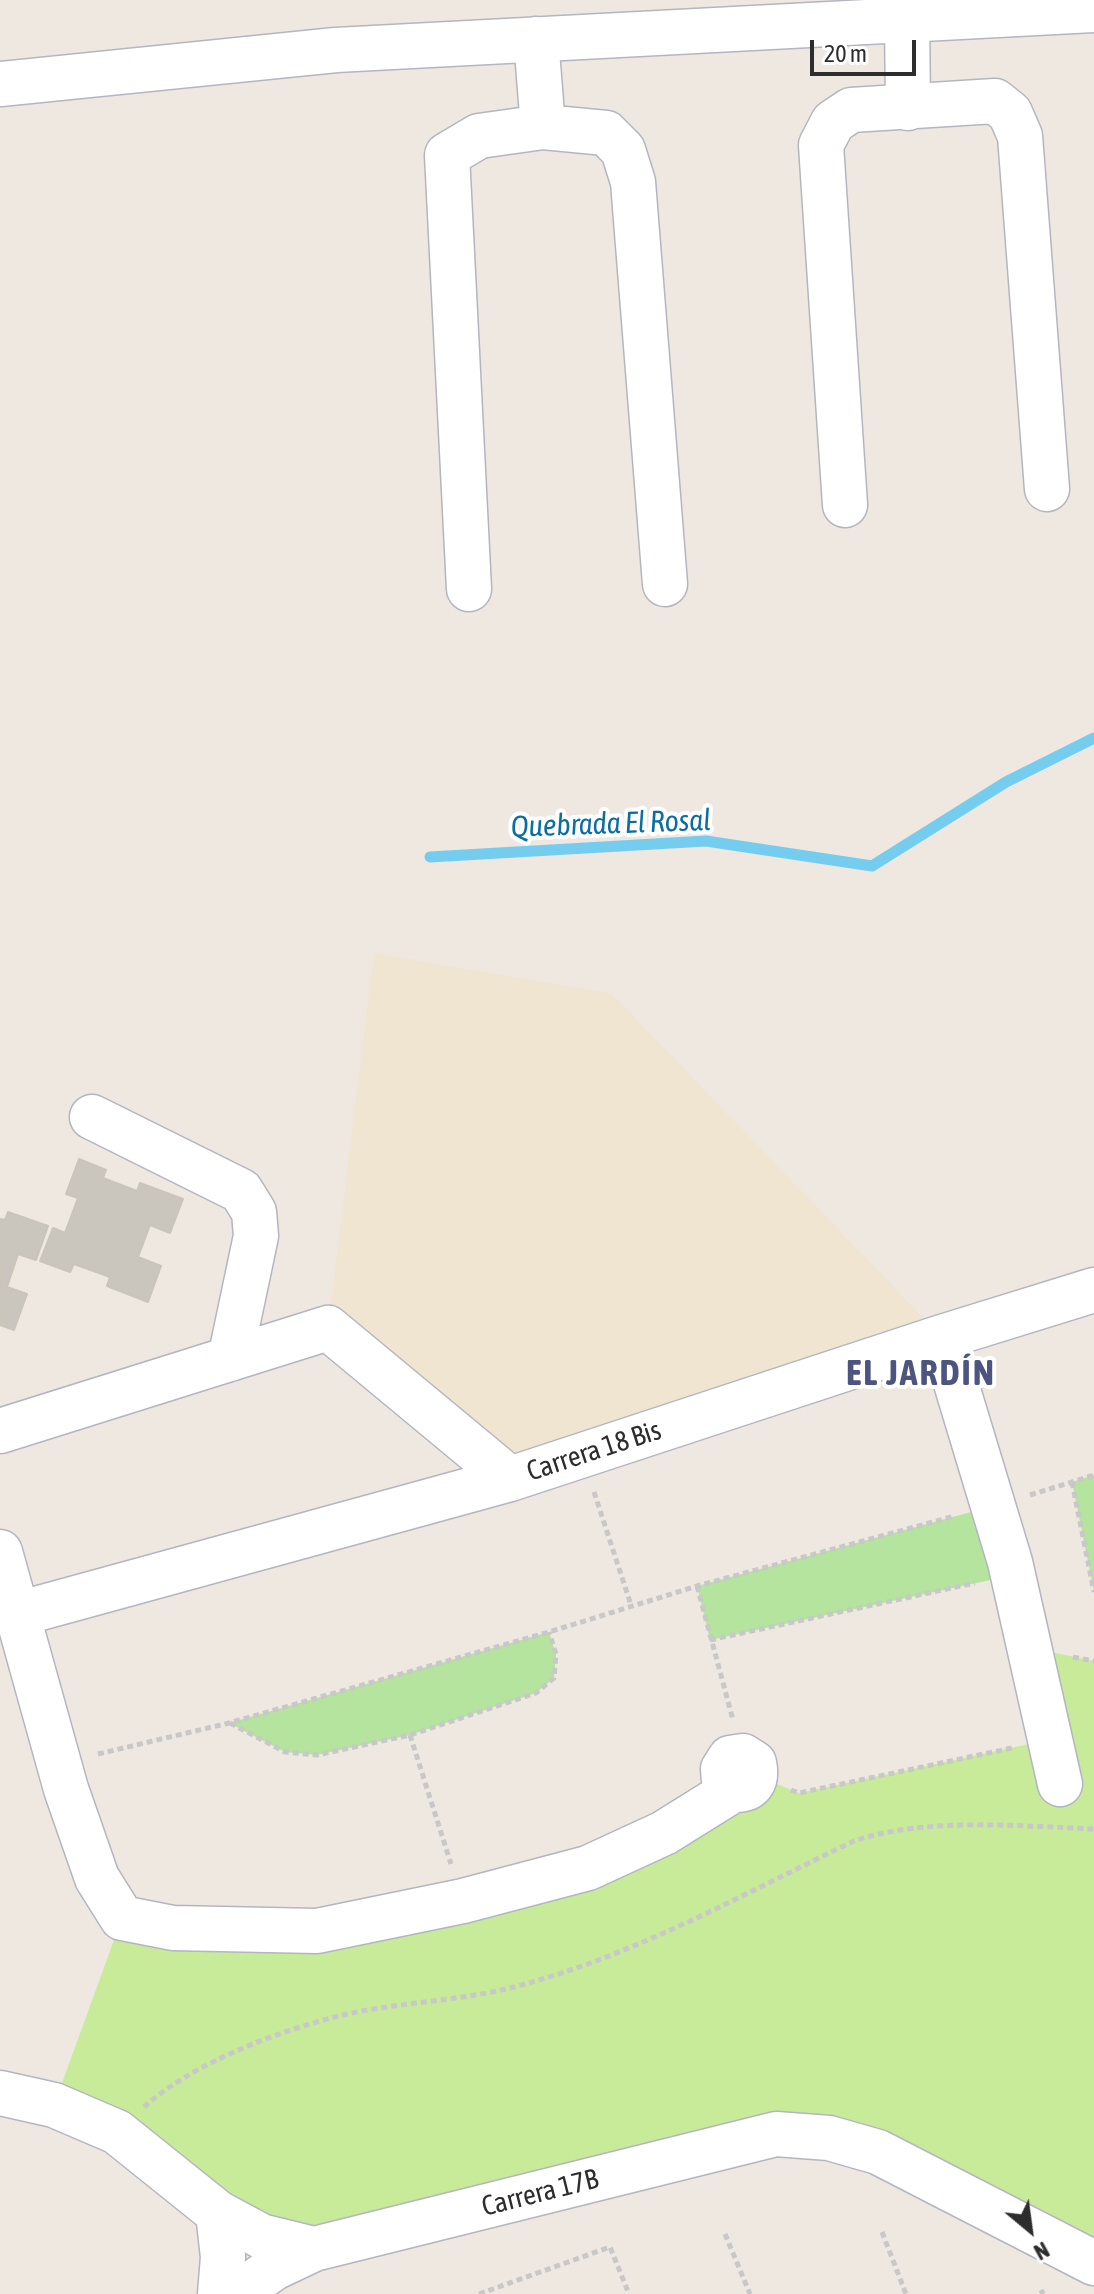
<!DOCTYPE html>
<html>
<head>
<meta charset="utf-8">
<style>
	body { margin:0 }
	#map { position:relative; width:1094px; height:2294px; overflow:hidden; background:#eee8e0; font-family:"Asap Condensed",sans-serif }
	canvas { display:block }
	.north { position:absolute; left:990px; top:2190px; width:80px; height:80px; -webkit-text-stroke:6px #fff; paint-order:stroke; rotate:151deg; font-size:22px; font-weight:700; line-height:32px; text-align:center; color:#2d2d2d }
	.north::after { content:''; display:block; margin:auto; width:28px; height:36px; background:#2d2d2d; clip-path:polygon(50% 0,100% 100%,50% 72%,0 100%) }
	.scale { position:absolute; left:810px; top:40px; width:106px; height:36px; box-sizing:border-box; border:4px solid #2d2d2d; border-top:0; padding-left:10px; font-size:24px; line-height:28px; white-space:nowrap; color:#2d2d2d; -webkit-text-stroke:6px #fff; paint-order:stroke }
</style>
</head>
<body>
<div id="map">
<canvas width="1094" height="2294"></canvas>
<div class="north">N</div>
<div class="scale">20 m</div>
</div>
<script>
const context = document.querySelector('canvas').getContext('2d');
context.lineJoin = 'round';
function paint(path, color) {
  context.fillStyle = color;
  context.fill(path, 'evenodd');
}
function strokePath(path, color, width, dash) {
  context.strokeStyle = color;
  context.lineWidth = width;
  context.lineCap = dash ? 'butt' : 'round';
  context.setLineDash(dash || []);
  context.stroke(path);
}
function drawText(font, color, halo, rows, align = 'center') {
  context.font = font + ' "Asap Condensed",sans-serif';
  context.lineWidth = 8;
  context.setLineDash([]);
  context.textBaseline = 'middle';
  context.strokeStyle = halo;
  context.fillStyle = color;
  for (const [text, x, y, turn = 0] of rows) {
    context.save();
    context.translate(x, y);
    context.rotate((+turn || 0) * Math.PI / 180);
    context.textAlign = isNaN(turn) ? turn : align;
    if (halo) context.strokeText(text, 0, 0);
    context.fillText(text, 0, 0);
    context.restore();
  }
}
paint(new Path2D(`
	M 374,953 L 612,994 L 942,1337 L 510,1479 L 328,1328 Z`), '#efe5d0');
paint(new Path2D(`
	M 1094,1475 L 1094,1592 L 1072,1482 Z
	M 986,1508 L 1000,1578 L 710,1640 L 697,1586 Z
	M 549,1632 L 556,1654 L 554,1678 L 536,1693 L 410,1735 L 317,1755 L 285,1752 L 229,1723 Z`), '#b4e49d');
paint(new Path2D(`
	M 1031,1648 L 1094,1661 L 1094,2263 L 829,2138 L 314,2249 L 54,2105 L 122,1918 L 173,1928 L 463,1901 L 757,1776 L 799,1793 L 1034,1743 Z`), '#c7eb99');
strokePath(new Path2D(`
	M 430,857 L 706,841 L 872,866 L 1006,782 L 1094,738`), '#74cdef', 11);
const building = new Path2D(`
	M 79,1159 L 106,1170 L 103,1178 L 137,1191 L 140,1183 L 183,1199 L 170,1233 L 150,1225 L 138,1257 L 161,1266 L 148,1302 L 107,1286 L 110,1277 L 74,1264 L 70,1272 L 40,1261 L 53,1228 L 65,1233 L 78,1198 L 66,1194 Z
	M 8,1212 L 48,1226 L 36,1260 L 18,1254 L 7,1287 L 27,1294 L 14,1330 L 0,1325 L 0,1219 L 5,1220 Z`);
paint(building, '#cac6be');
strokePath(building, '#cac4b9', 2);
const minor = new Path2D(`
	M 907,19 L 908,108
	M 536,39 L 543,127
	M 0,84 L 336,50 L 1094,10
	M 845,505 L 821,145 L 833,122 L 851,110 L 995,101 L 1010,113 L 1020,136 L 1047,489
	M 469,589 L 447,155 L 479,136 L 543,127 L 606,133 L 623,150 L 633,182 L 665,584
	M 92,1117 L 241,1191 L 254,1212 L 256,1236 L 230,1359
	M 942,1337 L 1010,1562 L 1060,1784
	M 0,1431 L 328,1328 L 510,1479 L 942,1337 L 1094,1290
	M 0,1552 L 66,1789 L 97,1878 L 122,1918 L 173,1928 L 317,1931 L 463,1901 L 588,1868 L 664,1833 L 733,1790 C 752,1791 758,1781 754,1763 L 743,1756 L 730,1758 L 723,1769 L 724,1782 L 733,1790
	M 18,1614 L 510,1479
	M 0,2093 L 54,2105 L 117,2132 L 218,2213 L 261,2236 L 314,2249 L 776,2134 L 829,2138 L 878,2152 L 1094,2263
	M 218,2213 L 223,2257 L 220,2294
	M 237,2294 L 274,2268 L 314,2249`);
strokePath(minor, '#b3b6c0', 47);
strokePath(new Path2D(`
	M 1072,1482 L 1094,1592
	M 594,1492 L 631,1605
	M 1030,1495 L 1094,1475
	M 697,1586 L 733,1720
	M 710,1640 L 975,1583
	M 1073,1657 L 1094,1661
	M 230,1723 L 285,1752 L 317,1755 L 410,1735 L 536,1693 L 554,1678 L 556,1654 L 549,1632
	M 410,1735 L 451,1864
	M 98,1754 L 229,1723 L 549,1632 L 697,1586 L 955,1516
	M 791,1790 L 799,1793 L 1012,1748
	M 144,2107 C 192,2064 273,2033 335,2017 C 393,2002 456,2002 514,1987 C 634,1956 743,1894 854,1841 C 925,1817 1019,1826 1094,1829
	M 882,2232 L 906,2294
	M 725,2234 L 750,2294
	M 1041,2290 L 1043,2294
	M 479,2294 L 610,2247 L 629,2294`), '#c8c8c8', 5, [6, 4]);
strokePath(minor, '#fff', 44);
drawText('28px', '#2d2d2d', '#fff', [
	["Carrera 18 Bis",594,1451,-18],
	["Carrera 17B",540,2193,-14]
]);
drawText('italic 30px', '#0d6da1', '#fff', [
	["Quebrada El Rosal",611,824,-2]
]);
context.letterSpacing = '2px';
drawText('bold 36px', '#4c557f', '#fff', [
	["EL JARDÍN",921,1374]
]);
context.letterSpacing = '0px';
</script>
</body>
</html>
